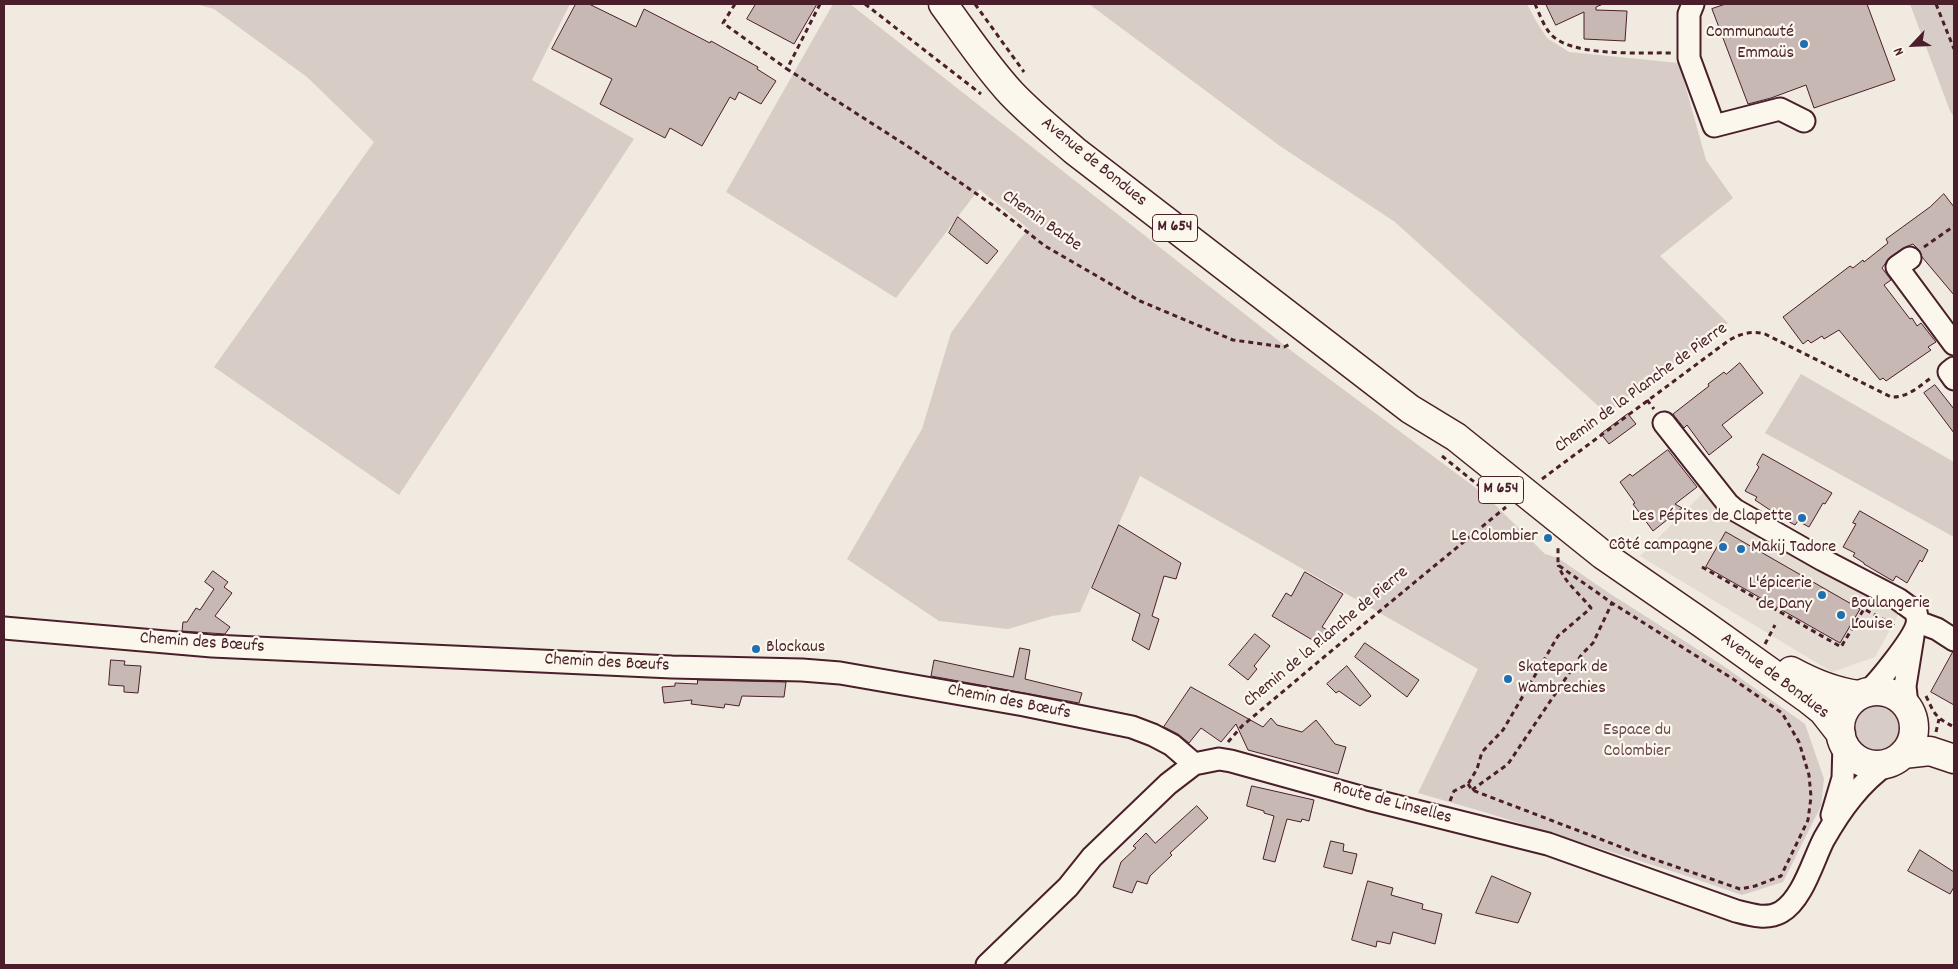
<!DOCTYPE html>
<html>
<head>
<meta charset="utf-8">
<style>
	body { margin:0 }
	#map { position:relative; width:1958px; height:969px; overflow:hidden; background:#f0eae0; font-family:Dekko,sans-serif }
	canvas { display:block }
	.frame { position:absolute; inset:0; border:5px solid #4a1f2b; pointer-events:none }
	.north { position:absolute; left:1888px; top:20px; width:50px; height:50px; -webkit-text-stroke:4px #fbf7ec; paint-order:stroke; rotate:245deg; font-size:14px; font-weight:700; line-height:20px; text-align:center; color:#4a1f2b }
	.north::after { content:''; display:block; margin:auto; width:18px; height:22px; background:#4a1f2b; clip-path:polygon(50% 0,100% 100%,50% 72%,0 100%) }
</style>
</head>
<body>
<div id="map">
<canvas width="1958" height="969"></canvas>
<div class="frame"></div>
<div class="north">N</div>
</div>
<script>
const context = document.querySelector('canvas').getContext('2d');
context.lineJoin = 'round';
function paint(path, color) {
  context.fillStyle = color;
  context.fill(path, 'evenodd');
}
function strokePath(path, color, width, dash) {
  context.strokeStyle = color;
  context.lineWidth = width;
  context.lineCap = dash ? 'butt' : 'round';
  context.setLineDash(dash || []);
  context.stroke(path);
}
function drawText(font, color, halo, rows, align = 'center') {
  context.font = font + ' Dekko,sans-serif';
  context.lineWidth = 4.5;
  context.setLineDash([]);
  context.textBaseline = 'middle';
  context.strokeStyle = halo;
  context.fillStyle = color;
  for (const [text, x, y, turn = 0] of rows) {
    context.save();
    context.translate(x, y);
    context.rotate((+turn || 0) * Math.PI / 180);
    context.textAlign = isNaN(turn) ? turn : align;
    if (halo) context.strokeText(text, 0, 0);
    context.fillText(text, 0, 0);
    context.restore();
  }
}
paint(new Path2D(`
	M 1720,476 L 1746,508 L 1909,595 L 1875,657 L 1832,672 L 1640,556 Z`), '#e4dbd2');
paint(new Path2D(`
	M 196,4 L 570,4 L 532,80 L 634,139 L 399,495 L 214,367 L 374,142 L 307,77 L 214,9 Z
	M 833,4 L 850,4 L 1293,352 L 1484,494 L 1545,554 L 1558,558 L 1609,593 L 1722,665 L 1805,724 L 1824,779 L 1821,806 L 1783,882 L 1742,895 L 1678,873 L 1484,812 L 1418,793 L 1478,669 L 1140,476 L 1080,612 L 1052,616 L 1008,629 L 939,621 L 847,559 L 922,429 L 951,333 L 1020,239 L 1029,229 L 979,189 L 896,298 L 726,192 Z
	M 1089,4 L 1527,4 L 1536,21 L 1547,38 L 1569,52 L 1679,63 L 1706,160 L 1733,198 L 1660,256 L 1728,323 L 1606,413 L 1395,222 L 1280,146 Z
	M 1910,4 L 1954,4 L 1954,117 L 1950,111 Z
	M 1801,374 L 1954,462 L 1954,537 L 1765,433 Z
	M1851 728a26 26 0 1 1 52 0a26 26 0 1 1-52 0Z`), '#d8ccc6');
const building = new Path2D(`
	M 576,4 L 589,4 L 636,27 L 644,9 L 710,43 L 711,41 L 758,67 L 757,69 L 776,81 L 761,104 L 739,92 L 735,100 L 730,97 L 702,146 L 670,128 L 665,138 L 600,104 L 612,79 L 552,49 Z
	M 756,4 L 817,4 L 794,44 L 747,19 Z
	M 1546,4 L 1603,4 L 1596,7 L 1596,10 L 1627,11 L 1625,41 L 1584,39 L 1584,12 L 1556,25 Z
	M 1726,4 L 1867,4 L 1895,80 L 1814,108 L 1806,85 L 1771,98 L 1748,104 L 1712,9 Z
	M 1944,194 L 1954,207 L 1954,295 L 1922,257 L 1920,251 L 1913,244 L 1903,248 L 1890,257 L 1882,268 L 1891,280 L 1884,285 L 1910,319 L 1912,318 L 1917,326 L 1921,323 L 1936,342 L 1928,347 L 1931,350 L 1886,381 L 1883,378 L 1880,380 L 1839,330 L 1824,339 L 1822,336 L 1811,343 L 1808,340 L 1803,344 L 1783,317 L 1850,266 L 1853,268 L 1863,260 L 1864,262 L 1888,243 L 1886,239 L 1930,207 Z
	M 958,217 L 998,251 L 987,264 L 949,233 Z
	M 1740,363 L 1763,393 L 1722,425 L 1732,437 L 1709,455 L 1687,425 L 1684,428 L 1673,414 L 1709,386 L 1708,384 L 1724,372 L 1726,374 Z
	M 1935,385 L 1954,409 L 1954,433 L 1924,393 Z
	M 1628,414 L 1636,424 L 1609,444 L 1601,434 Z
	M 1668,450 L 1697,487 L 1675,504 L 1682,508 L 1653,531 L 1633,504 L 1635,503 L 1620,482 L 1630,474 L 1632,476 Z
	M 1763,454 L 1832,493 L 1825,504 L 1823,503 L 1809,527 L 1798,521 L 1795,525 L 1782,518 L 1755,500 L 1757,497 L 1745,491 L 1759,467 L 1757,465 Z
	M 1860,511 L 1928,550 L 1922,562 L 1920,560 L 1907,583 L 1896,576 L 1893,581 L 1864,564 L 1864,563 L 1853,556 L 1855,553 L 1843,547 L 1856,524 L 1853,523 Z
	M 1119,525 L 1181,563 L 1176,579 L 1164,576 L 1152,616 L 1159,619 L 1149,650 L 1132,640 L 1140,614 L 1092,588 Z
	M 1726,532 L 1860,609 L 1840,643 L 1706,567 Z
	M 213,571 L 228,582 L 224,587 L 232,593 L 215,616 L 230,627 L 225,634 L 182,631 L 183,622 L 187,622 L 196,608 L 200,610 L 214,589 L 205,582 Z
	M 1305,572 L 1343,594 L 1322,627 L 1332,633 L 1321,645 L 1272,616 L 1286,593 L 1291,596 Z
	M 1255,634 L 1270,646 L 1254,666 L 1257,669 L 1248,680 L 1229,665 Z
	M 1365,643 L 1419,680 L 1407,697 L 1355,657 Z
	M 1020,648 L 1030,650 L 1025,679 L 1082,693 L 1079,703 L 931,676 L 934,660 L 1013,677 Z
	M 1953,652 L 1954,652 L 1954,705 L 1931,692 Z
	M 111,660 L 125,661 L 124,665 L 141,666 L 138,693 L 124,692 L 124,686 L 109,685 Z
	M 1347,666 L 1371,696 L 1360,706 L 1339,691 L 1336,693 L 1327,684 Z
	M 698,680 L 786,682 L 784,697 L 742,696 L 739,706 L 725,704 L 724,708 L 691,704 L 692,700 L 664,703 L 662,687 L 675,686 L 675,683 L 697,684 Z
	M 1191,687 L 1263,727 L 1271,718 L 1277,725 L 1302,732 L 1316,720 L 1335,744 L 1346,747 L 1338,774 L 1248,750 L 1236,724 L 1221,742 L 1201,728 L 1189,743 L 1178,734 L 1164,727 Z
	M 1252,786 L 1314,800 L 1309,821 L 1302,819 L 1301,822 L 1287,819 L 1275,862 L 1263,859 L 1274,816 L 1264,813 L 1264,811 L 1247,806 Z
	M 1197,806 L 1208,818 L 1170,853 L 1172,855 L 1150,876 L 1147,884 L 1137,881 L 1132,893 L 1113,887 L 1121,862 L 1136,848 L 1133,846 L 1146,833 L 1155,843 Z
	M 1331,841 L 1344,844 L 1343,851 L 1357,854 L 1352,874 L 1324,867 Z
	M 1920,850 L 1954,872 L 1954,887 L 1950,894 L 1908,871 Z
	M 1492,876 L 1531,893 L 1518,923 L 1476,913 Z
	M 1368,881 L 1393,888 L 1391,895 L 1423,904 L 1422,909 L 1442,914 L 1435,944 L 1393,932 L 1390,944 L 1377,941 L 1376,947 L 1352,940 Z`);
paint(building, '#c8b8b3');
strokePath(building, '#4a1f2b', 1);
const minor = new Path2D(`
	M 1693,4 L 1689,14 L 1689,58 L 1714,126 L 1780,109 L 1804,121
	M 1910,258 L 1897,267 L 1954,344
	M 1954,368 L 1949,372 L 1954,379
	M 1664,423 L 1728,504 L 1735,510 L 1823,560 L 1898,599 L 1916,612 C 1917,616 1918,620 1917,624 C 1914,638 1878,683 1867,692
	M 1918,622 L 1937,629 L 1954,640
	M 4,628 L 212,646 L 672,667 L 802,670 L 840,673 L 1024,705 L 1132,727 L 1153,735 L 1172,745 L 1194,764
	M 1907,705 L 1905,686 L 1913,636
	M 1832,815 L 1843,778 L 1844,744
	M 987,965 L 1068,887 L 1092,857 L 1168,784 L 1194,764 L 1219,759 L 1231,761 L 1368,799 L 1548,844 L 1736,911 C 1751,915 1767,920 1781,912 C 1803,899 1813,860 1824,839 C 1841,809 1860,783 1888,763`);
const major = new Path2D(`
	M 943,4 C 965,34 986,66 1011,93 C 1031,114 1053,132 1075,151 L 1410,409 L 1456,437 L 1603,555 L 1703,624 L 1808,699 L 1823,711 L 1841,734
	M 1791,671 C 1813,683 1834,692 1859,695
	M1840 728a37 37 0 1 1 74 0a37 37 0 1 1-74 0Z
	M 1903,754 L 1930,751 L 1954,759`);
strokePath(minor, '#4a1f2b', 25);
strokePath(major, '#4a1f2b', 31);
strokePath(new Path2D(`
	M 735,4 L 723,23 L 787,69
	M 820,4 L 787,69 L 915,151 L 994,206 L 1045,246 L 1140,301 L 1233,340 L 1284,347 L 1290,344
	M 865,4 L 981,94
	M 975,4 L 1024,72
	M 1535,4 C 1539,13 1543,24 1549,32 C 1568,58 1641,52 1672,53
	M 1936,4 L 1954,49
	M 1924,247 L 1954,226
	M 1647,400 L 1654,409
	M 1442,456 L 1488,493
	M 1542,479 L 1728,341 C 1739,334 1752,330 1765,334 L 1891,397 C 1907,398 1920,386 1932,377
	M 1702,567 L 1841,647 L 1864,609 L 1897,627
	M 1765,644 L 1775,625
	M 1926,696 C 1935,715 1935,717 1954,727
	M 1936,732 L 1939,719
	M 1228,742 L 1242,726 L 1324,657 L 1506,507
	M 1468,784 L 1472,790 L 1642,855 L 1740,889 L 1755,886 L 1781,876 L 1808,820 L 1811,797 L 1809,775 L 1799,742 L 1782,713 L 1733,679 L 1612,603 L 1558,565 L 1558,547
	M 1472,790 L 1508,764 L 1582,654 L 1593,643 L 1612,603
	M 1450,801 L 1454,791 L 1468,784 L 1477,769 L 1482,752 L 1503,730 L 1558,636 L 1591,608 C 1579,593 1565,583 1558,565`), '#4a1f2b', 3, [5, 4]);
strokePath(minor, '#fbf7ec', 21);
strokePath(major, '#fbf7ec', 28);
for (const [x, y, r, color] of [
	[1804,44,5,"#1f6fb2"],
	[1802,518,5,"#1f6fb2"],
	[1548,538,5,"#1f6fb2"],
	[1723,547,5,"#1f6fb2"],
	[1741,549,5,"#1f6fb2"],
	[1822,595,5,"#1f6fb2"],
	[1841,615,5,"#1f6fb2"],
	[756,649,5,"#1f6fb2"],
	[1508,679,5,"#1f6fb2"]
]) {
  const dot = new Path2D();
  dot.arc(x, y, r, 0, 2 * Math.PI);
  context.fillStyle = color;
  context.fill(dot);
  strokePath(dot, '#fbf7ec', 2);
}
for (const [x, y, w] of [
	[1175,228,45],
	[1501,490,45]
]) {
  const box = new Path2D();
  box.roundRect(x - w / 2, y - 13.5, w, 27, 4);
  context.fillStyle = '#fbf7ec';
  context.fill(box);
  strokePath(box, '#4a1f2b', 1);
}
drawText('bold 16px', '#4a1f2b', null, [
	["M 654",1175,228],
	["M 654",1501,490]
]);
drawText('18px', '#4a1f2b', '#fbf7ec', [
	["Communauté",1794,34],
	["Emmaüs",1794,55],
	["Les Pépites de Clapette",1792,518],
	["Le Colombier",1538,538],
	["Côté campagne",1713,547],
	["Makij Tadore",1751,549,"left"],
	["L'épicerie",1812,585],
	["de Dany",1812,606],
	["Boulangerie",1851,605,"left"],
	["Louise",1851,626,"left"],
	["Blockaus",766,649,"left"],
	["Skatepark de",1518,669,"left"],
	["Wambrechies",1518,690,"left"]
], 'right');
drawText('18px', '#4a1f2b', '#fbf7ec', [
	["Avenue de Bondues",1093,163,39],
	["Chemin Barbe",1041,222,35],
	["Chemin de la Planche de Pierre",1642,389,-36],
	["Chemin de la Planche de Pierre",1327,638,-40],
	["Chemin des Bœufs",202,644,4],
	["Chemin des Bœufs",607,664,3],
	["Avenue de Bondues",1774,677,37],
	["Chemin des Bœufs",1009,703,11],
	["Route de Linselles",1392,804,15]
]);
drawText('18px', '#6e4a52', '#fbf7ec', [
	["Espace du",1637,732],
	["Colombier",1637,753]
]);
</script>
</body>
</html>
